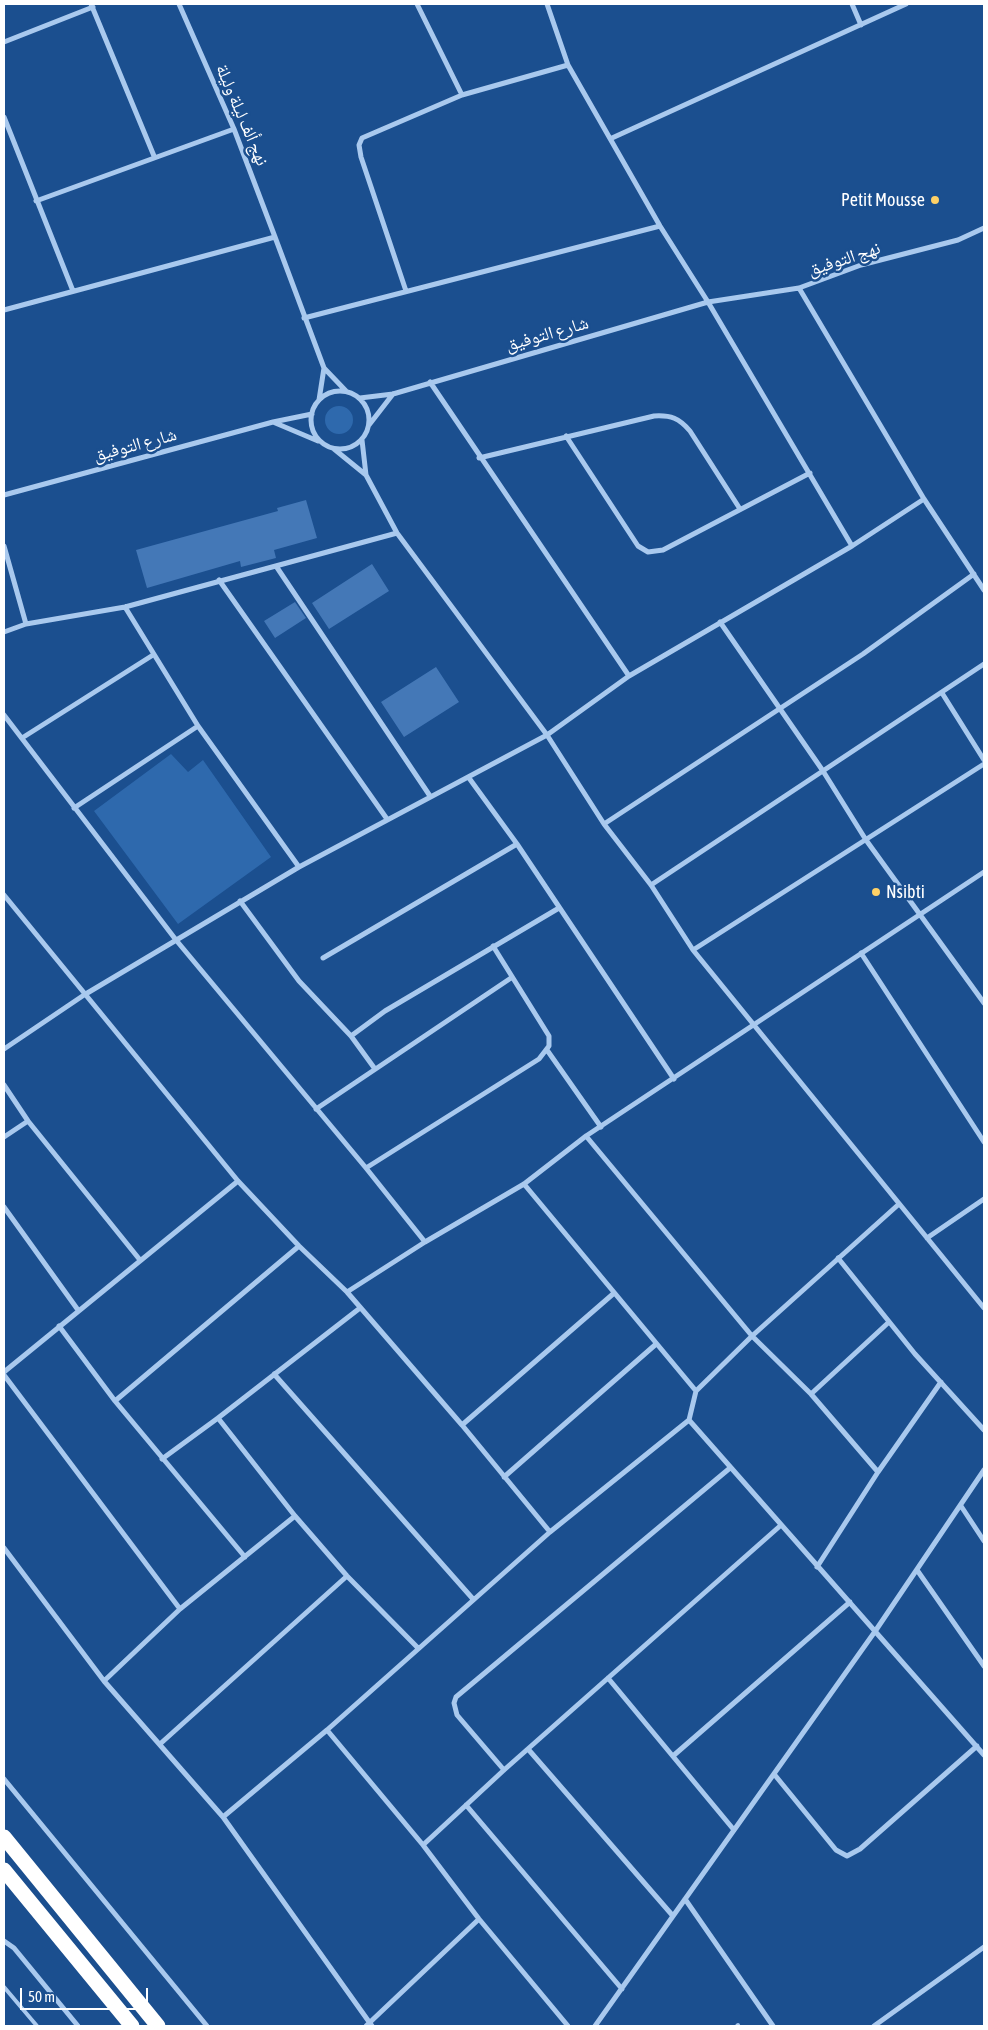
<!DOCTYPE html>
<html>
<head>
<meta charset="utf-8">
<style>
	body { margin:0 }
	#map { position:relative; width:988px; height:2030px; overflow:hidden; background:#1b4f8f; font-family:"Asap Condensed",sans-serif }
	canvas { display:block }
	.frame { position:absolute; inset:0; border:5px solid #fff; pointer-events:none }
	.scale { position:absolute; left:20px; top:1988px; width:128px; height:22px; box-sizing:border-box; border:2px solid #fff; border-top:0; padding-left:6px; font-size:15px; line-height:18px; white-space:nowrap; color:#fff; -webkit-text-stroke:4px #1b4f8f; paint-order:stroke }
</style>
</head>
<body>
<div id="map">
<canvas width="988" height="2030"></canvas>
<div class="frame"></div>
<div class="scale">50 m</div>
</div>
<script>
const context = document.querySelector('canvas').getContext('2d');
context.lineJoin = 'round';
function paint(path, color) {
  context.fillStyle = color;
  context.fill(path, 'evenodd');
}
function strokePath(path, color, width, dash) {
  context.strokeStyle = color;
  context.lineWidth = width;
  context.lineCap = dash ? 'butt' : 'round';
  context.setLineDash(dash || []);
  context.stroke(path);
}
function drawText(font, color, halo, rows, align = 'center') {
  context.font = font + ' "Asap Condensed","Noto Naskh Arabic",sans-serif';
  context.lineWidth = 5;
  context.setLineDash([]);
  context.textBaseline = 'middle';
  context.strokeStyle = halo;
  context.fillStyle = color;
  for (const [text, x, y, turn = 0] of rows) {
    context.save();
    context.translate(x, y);
    context.rotate((+turn || 0) * Math.PI / 180);
    context.textAlign = isNaN(turn) ? turn : align;
    if (halo) context.strokeText(text, 0, 0);
    context.fillText(text, 0, 0);
    context.restore();
  }
}
paint(new Path2D(`
	M325 420a14 14 0 1 1 28 0a14 14 0 1 1-28 0Z
	M 171,754 L 188,772 L 203,760 L 271,857 L 178,924 L 94,811 Z`), '#2e69ad');
paint(new Path2D(`
	M 306,500 L 317,538 L 274,550 L 276,558 L 241,567 L 240,561 L 147,588 L 136,550 L 278,511 L 277,508 Z
	M 372,564 L 389,591 L 329,629 L 312,603 Z
	M 295,602 L 306,618 L 275,638 L 264,621 Z
	M 436,667 L 459,702 L 404,737 L 381,702 Z`), '#4478b7');
strokePath(new Path2D(`
	M 4,1987 L 37,2026
	M 737,2026 L 738,2025`), '#a9c9ee', 4);
strokePath(new Path2D(`
	M 91,4 L 154,156
	M 179,4 L 234,129 L 275,237
	M 417,4 L 462,95
	M 547,4 L 568,65 L 660,226 L 708,302 L 852,546
	M 852,4 L 861,25
	M 4,42 L 93,7
	M 4,117 L 73,291
	M 612,138 L 906,4
	M 36,201 L 234,129
	M 799,288 L 924,499 L 984,590
	M 406,291 L 361,157 L 359,145 L 362,138 L 462,95 L 568,65
	M 4,310 L 275,237 L 324,368 L 346,391
	M 304,318 L 660,226
	M 430,382 L 629,676
	M311 420a29 29 0 1 1 58 0a29 29 0 1 1-58 0Z
	M 360,398 L 393,394 L 708,302 L 799,288 L 861,265 L 958,240 L 984,228
	M 319,400 L 324,368
	M 273,422 L 318,441
	M 369,425 L 393,394
	M 566,436 L 638,546 L 648,552 L 663,550 L 810,473
	M 362,440 L 366,475 L 397,533 L 547,735 L 604,824 L 651,885 L 693,950 L 984,1308
	M 334,449 L 366,475
	M 479,458 L 654,416 C 671,415 679,418 690,431 L 740,509
	M 4,495 L 273,422 L 312,414
	M 4,546 L 26,624
	M 276,566 L 430,796
	M 219,580 L 387,819
	M 125,607 L 198,726 L 299,867
	M 720,622 L 823,771 L 866,840 L 984,1003
	M 4,632 L 26,624 L 125,607 L 397,533
	M 942,693 L 984,760
	M 4,715 L 176,940 L 366,1168 L 425,1242
	M 22,738 L 153,655
	M 469,778 L 517,844 L 674,1079
	M 74,808 L 198,726
	M 604,824 L 863,654 L 974,574
	M 651,885 L 984,664
	M 4,895 L 238,1181 L 299,1246 L 347,1292 L 462,1425 L 550,1532
	M 240,901 L 299,981 L 351,1036
	M 693,950 L 984,764
	M 861,953 L 984,1142
	M 323,958 L 517,844
	M 4,1049 L 84,995 L 299,867 L 547,735 L 629,676 L 852,546 L 924,499
	M 547,1050 L 601,1127
	M 375,1069 L 351,1036 L 385,1011 L 559,908
	M 4,1085 L 28,1121
	M 316,1109 L 511,978
	M 586,1136 L 752,1336 L 811,1394 L 878,1472
	M 4,1137 L 28,1121 L 140,1260
	M 366,1168 L 539,1059 L 549,1046 L 549,1036 L 493,946
	M 524,1184 L 696,1391
	M 4,1207 L 78,1310
	M 927,1238 L 984,1199
	M 838,1258 L 915,1354 L 984,1430
	M 347,1292 L 425,1242 L 524,1184 L 586,1136 L 984,872
	M 59,1326 L 115,1401 L 245,1557
	M 4,1372 L 238,1181
	M 274,1374 L 473,1599
	M 4,1375 L 180,1609
	M 811,1394 L 889,1322
	M 115,1401 L 299,1246
	M 218,1418 L 360,1308
	M 689,1420 L 984,1755
	M 462,1425 L 613,1294
	M 162,1459 L 218,1418 L 295,1516 L 347,1576 L 418,1648
	M 504,1477 L 655,1345
	M 961,1506 L 984,1541
	M 4,1548 L 104,1681 L 223,1817 L 372,2026
	M 817,1567 L 878,1472 L 941,1382
	M 917,1570 L 984,1666
	M 608,1678 L 734,1830
	M 104,1681 L 180,1609 L 295,1516
	M 327,1730 L 423,1845 L 479,1919 L 568,2026
	M 160,1744 L 347,1576
	M 528,1749 L 673,1916
	M 673,1756 L 850,1602
	M 504,1770 L 457,1715 L 454,1703 L 456,1697 L 730,1468
	M 774,1774 L 836,1850 L 847,1856 L 860,1849 L 977,1746
	M 4,1779 L 207,2026
	M 466,1805 L 622,1989
	M 223,1817 L 327,1730 L 550,1532 L 689,1420 L 696,1391 L 752,1336 L 899,1204
	M 423,1845 L 504,1770 L 780,1526
	M 685,1899 L 773,2026
	M 4,1941 L 14,1948 L 78,2026
	M 366,2026 L 479,1919
	M 595,2026 L 876,1630 L 984,1470
	M 874,2026 L 984,1947`), '#a9c9ee', 5);
strokePath(new Path2D(`
	M 4,1837 L 158,2026
	M 4,1870 L 132,2026`), '#fff', 15);
for (const [x, y, r, color] of [
	[935,200,5,"#ffd166"],
	[876,892,5,"#ffd166"]
]) {
  const dot = new Path2D();
  dot.arc(x, y, r, 0, 2 * Math.PI);
  context.fillStyle = color;
  context.fill(dot);
  strokePath(dot, '#1b4f8f', 2);
}
drawText('18px', '#fff', '#1b4f8f', [
	["نهج ألف ليلة وليلة",242,115,67],
	["نهج التوفيق",844,259,-18],
	["شارع التوفيق",547,334,-16],
	["شارع التوفيق",135,445,-15]
]);
drawText('18px', '#fff', '#1b4f8f', [
	["Petit Mousse",925,200],
	["Nsibti",886,892,"left"]
], 'right');
</script>
</body>
</html>
